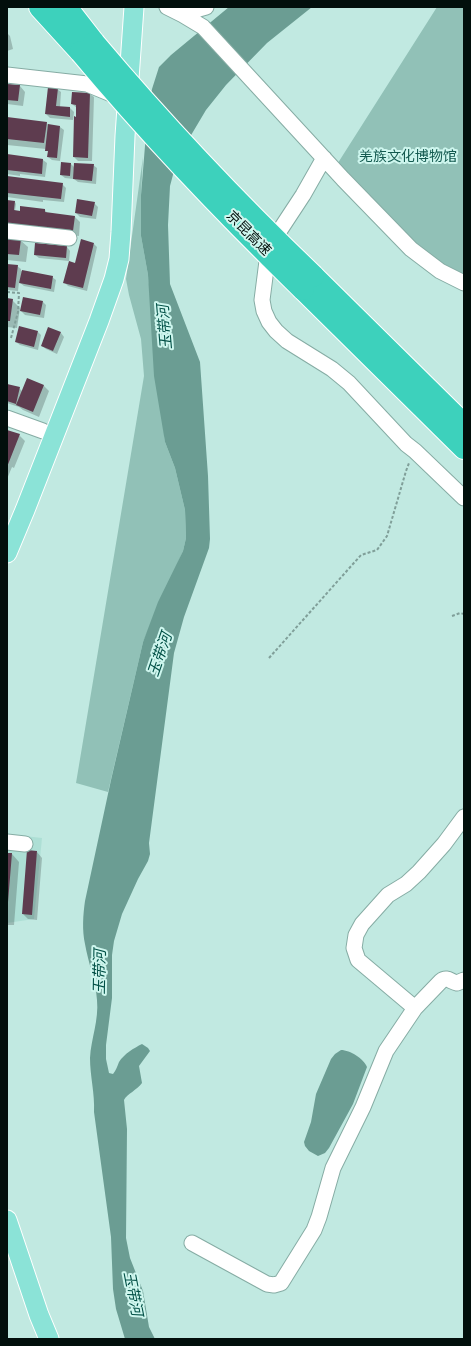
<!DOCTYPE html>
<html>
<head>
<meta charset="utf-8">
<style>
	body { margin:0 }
	#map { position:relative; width:471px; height:1346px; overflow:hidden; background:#c1e9e1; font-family:"Titillium Web",sans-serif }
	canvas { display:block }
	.frame { position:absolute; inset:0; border:8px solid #020f0c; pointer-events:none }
</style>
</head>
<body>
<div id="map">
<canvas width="471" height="1346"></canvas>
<div class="frame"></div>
</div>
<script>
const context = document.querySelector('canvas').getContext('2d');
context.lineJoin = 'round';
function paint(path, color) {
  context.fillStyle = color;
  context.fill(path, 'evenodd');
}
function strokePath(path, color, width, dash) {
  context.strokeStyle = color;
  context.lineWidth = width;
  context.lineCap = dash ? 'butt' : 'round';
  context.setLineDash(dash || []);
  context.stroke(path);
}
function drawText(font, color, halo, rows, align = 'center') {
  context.font = font + ' "Titillium Web","Noto Sans SC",sans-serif';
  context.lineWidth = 4;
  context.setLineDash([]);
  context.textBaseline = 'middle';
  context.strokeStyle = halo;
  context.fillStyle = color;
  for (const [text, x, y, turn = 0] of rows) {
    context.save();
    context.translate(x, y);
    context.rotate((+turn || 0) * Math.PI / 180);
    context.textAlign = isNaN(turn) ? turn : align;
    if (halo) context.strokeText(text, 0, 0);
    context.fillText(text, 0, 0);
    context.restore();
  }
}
paint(new Path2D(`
	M 7,834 L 42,838 L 34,919 L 7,923 Z`), '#addfd5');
paint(new Path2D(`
	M 437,7 L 464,7 L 464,274 L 453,270 L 418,248 L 336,166 Z
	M 143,157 L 141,195 L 141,236 L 148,275 L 165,442 L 175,468 L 185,510 L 186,538 L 183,551 L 143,642 L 108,792 L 76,783 L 144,376 L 141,339 L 129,295 L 126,279 Z`), '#91c1b7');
paint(new Path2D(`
	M 229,7 L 312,7 L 267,43 L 226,85 L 206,110 L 184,147 L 174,171 L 170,186 L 168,225 L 170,284 L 200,362 L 208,476 L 210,539 L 209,548 L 184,617 L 174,653 L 149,843 L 150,854 L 148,861 L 138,879 L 122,914 L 114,941 L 112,955 L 112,998 L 106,1045 L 106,1059 L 109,1073 L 113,1074 C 116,1070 117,1067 119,1062 C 124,1054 134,1048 142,1044 L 148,1048 L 150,1051 L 139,1066 L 142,1083 C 137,1090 127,1094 124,1100 L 127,1129 L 126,1238 L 130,1258 L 143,1291 L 149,1327 L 155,1339 L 125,1339 L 116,1309 L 113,1289 L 111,1237 L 94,1112 C 95,1094 90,1076 90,1058 C 91,1039 99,1020 97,1000 C 96,982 88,962 85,944 C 82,930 83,915 85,901 L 111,780 L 143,642 L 158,602 L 183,551 L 186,538 L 185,510 L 175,468 L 165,442 L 154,376 L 148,275 L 141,236 L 141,195 L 148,109 L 152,89 L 159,67 L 171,55 Z
	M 341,1050 C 350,1050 364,1059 367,1067 L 353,1104 L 329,1148 L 325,1153 L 318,1156 L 309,1151 L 305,1146 L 304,1142 L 311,1122 L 316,1094 L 331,1059 L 335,1054 Z`), '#6b9d93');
paint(new Path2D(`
	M 7,33 L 10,36 L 13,49 L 7,51 Z
	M 7,85 L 20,86 L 25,92 L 23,106 L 7,104 Z
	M 57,89 L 61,92 L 60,107 L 70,108 L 74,112 L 73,120 L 50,118 L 46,114 Z
	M 73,93 L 90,94 L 94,97 L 92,161 L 78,161 L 74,157 L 77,108 L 72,104 Z
	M 7,118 L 46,123 L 49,125 L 60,127 L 64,130 L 60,161 L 52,160 L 48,157 L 49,153 L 46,149 L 7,145 Z
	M 7,155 L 43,160 L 47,163 L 45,177 L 20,174 L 20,176 L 7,174 Z
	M 71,164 L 75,168 L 93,165 L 97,168 L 96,184 L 78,182 L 74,179 L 65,178 L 61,175 Z
	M 7,177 L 62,184 L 66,188 L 64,202 L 43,200 L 43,202 L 7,197 Z
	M 7,201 L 15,202 L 16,204 L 15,211 L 45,210 L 48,214 L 75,217 L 80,222 L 79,236 L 25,229 L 7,225 Z
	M 94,203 L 98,207 L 96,219 L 80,217 L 76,213 Z
	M 7,238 L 20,240 L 28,247 L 26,262 L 7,260 Z
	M 94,244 L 97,247 L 87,291 L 68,286 L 64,282 L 76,264 Z
	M 67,247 L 70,251 L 69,261 L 39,258 L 35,255 Z
	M 7,265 L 17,266 L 21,269 L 21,271 L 52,277 L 56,280 L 54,292 L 24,286 L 19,282 L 18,291 L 7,290 Z
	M 7,299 L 12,300 L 20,308 L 17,328 L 7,327 Z
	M 43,302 L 46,305 L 44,318 L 25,315 L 21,311 Z
	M 38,332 L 41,335 L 38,350 L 20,345 L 16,342 Z
	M 61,333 L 64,337 L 57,354 L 46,349 L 42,346 Z
	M 7,383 L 9,385 L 19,388 L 23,392 L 44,386 L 49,391 L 39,417 L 23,410 L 19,407 L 7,403 Z
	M 7,431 L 19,435 L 25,441 L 14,468 L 12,467 L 7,479 Z
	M 37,852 L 42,858 L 37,920 L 28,919 L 23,914 Z
	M 7,854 L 12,854 L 19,862 L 14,925 L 7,925 Z`), '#0003');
paint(new Path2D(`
	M 7,84 L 20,85 L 18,101 L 7,100 Z
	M 48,87 L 58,88 L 56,106 L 70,107 L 70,117 L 45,114 Z
	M 72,92 L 90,93 L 88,158 L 73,157 L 74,116 L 76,117 L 76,105 L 71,104 Z
	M 7,117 L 47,122 L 44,143 L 7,139 Z
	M 48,124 L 60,126 L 57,158 L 47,157 L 48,151 L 45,151 Z
	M 7,154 L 43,159 L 42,174 L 7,170 Z
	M 61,162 L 71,163 L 70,176 L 60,175 Z
	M 74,163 L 94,164 L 92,181 L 73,179 Z
	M 7,176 L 63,183 L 61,199 L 7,193 Z
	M 77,199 L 95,202 L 92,216 L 75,213 Z
	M 7,200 L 15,201 L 14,210 L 20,211 L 20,206 L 45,209 L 45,212 L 75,216 L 73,231 L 7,223 Z
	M 7,237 L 21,239 L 19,255 L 7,254 Z
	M 81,239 L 94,243 L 83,288 L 63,283 L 69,261 L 75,263 Z
	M 35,243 L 67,246 L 66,258 L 34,255 Z
	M 7,264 L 18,265 L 15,288 L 7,287 Z
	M 22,270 L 53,276 L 51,289 L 19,283 Z
	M 23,297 L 43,301 L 40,315 L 20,311 Z
	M 7,298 L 13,299 L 10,321 L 7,321 Z
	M 19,326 L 38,331 L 34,347 L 15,342 Z
	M 48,327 L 61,332 L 53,351 L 41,346 Z
	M 27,378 L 44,385 L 33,412 L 16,405 Z
	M 7,384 L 20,387 L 16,404 L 7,401 Z
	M 7,430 L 20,434 L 7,467 Z
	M 27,850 L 37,851 L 32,915 L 22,914 Z
	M 7,853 L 12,853 L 8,902 L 7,902 Z`), '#5e3c4f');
const minor = new Path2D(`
	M 167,7 L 183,15 L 203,27 L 343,179 L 411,249 L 440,271 L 464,283
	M 187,7 L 199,9 L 206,7
	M 7,75 L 87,84 L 116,96
	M 324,158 L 303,195 L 280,230 L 267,261 L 262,300 L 264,311 L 269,322 L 276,331 L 287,341 L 332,369 L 349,383 L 406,444 L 415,451 L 464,498
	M 7,231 L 69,238
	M 7,418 L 43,431
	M 7,842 L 25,844
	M 415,1008 L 358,960 L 354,948 L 356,935 L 362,924 L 388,895 L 406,884 L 419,872 L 444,844 L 464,817
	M 192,1243 L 267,1284 L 274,1285 L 281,1283 L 314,1230 L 319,1217 L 333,1168 L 363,1107 L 386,1051 L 415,1008 L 441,981 C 447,976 451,982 457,983 L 464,980`);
const major = new Path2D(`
	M 7,553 L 25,510 L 99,321 L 114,279 L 119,259 L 121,232 L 125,136 L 134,7
	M 7,1220 L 39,1315 L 49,1339`);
const highway = new Path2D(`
	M 40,7 L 81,52
	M 66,7 L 94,43
	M 313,276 L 464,425
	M 303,289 L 464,448`);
strokePath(minor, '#86aca4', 17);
strokePath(major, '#fff', 21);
strokePath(highway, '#fff', 24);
strokePath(new Path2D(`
	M 7,292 L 19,293 L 18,312 L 11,338
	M 452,616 L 460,613 L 464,614
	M 269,658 L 361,555 L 377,550 L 387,536 L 406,471 L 409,463`), '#809f99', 2, [3, 2]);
strokePath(minor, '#fff', 15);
strokePath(major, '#8be3d7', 19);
strokePath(highway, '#3dd1bc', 22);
const highwayBridge = new Path2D(`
	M 94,43 C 163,125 236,202 313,276
	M 81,52 C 151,136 225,213 303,289`);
strokePath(highwayBridge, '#fff', 24, []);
strokePath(highwayBridge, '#3dd1bc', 22);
drawText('14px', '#13594f', '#cef6ee', [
	["羌族文化博物馆",408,158]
]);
drawText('14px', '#020f0c', '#cef6ee', [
	["京昆高速",248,234,45]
]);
drawText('italic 15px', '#014f45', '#cef6ee', [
	["玉带河",166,327,-95],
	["玉带河",161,655,-71],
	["玉带河",101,972,-89],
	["玉带河",132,1294,79]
]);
</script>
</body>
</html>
